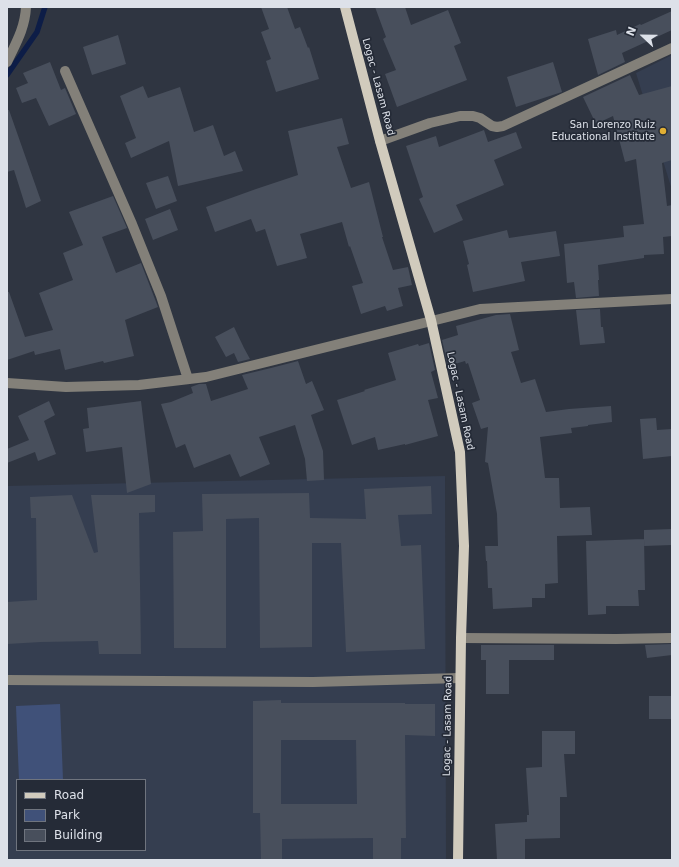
<!DOCTYPE html>
<html>
<head>
<meta charset="utf-8">
<style>
	body { margin:0 }
	#map { position:relative; width:679px; height:867px; overflow:hidden; background:#2f3541; font-family:"DejaVu Sans",sans-serif }
	canvas { display:block }
	.frame { position:absolute; inset:0; border:8px solid #dde1e9; pointer-events:none }
	.legend { position:absolute; left:16px; top:779px; width:130px; height:72px; box-sizing:border-box; background:#252b37; border:1px solid #6f747e; margin:0; padding:5px 7px; list-style:none; font-size:12px; color:#dde1e9 }
	.legend li { display:flex; align-items:center; gap:8px; height:20px }
	.legend b { width:20px; border:1px solid #6f747e }
	.north { position:absolute; left:623px; top:16px; width:40px; height:40px; -webkit-text-stroke:3px #252b37; paint-order:stroke; rotate:292deg; font-size:11px; font-weight:700; line-height:16px; text-align:center; color:#dde1e9 }
	.north::after { content:''; display:block; margin:auto; width:14px; height:18px; background:#dde1e9; clip-path:polygon(50% 0,100% 100%,50% 72%,0 100%) }
</style>
</head>
<body>
<div id="map">
<canvas width="679" height="867"></canvas>
<div class="frame"></div>
<ul class="legend">
<li><b style="height:5px;background:#d1cbbd"></b>Road</li>
<li><b style="height:11px;background:#405179"></b>Park</li>
<li><b style="height:11px;background:#484f5c"></b>Building</li>
</ul>
<div class="north">N</div>
</div>
<script>
const context = document.querySelector('canvas').getContext('2d');
context.lineJoin = 'round';
function paint(path, color) {
  context.fillStyle = color;
  context.fill(path, 'evenodd');
}
function strokePath(path, color, width, dash) {
  context.strokeStyle = color;
  context.lineWidth = width;
  context.lineCap = dash ? 'butt' : 'round';
  context.setLineDash(dash || []);
  context.stroke(path);
}
function drawText(font, color, halo, rows, align = 'center') {
  context.font = font + ' "DejaVu Sans",sans-serif';
  context.lineWidth = 3.5;
  context.setLineDash([]);
  context.textBaseline = 'middle';
  context.strokeStyle = halo;
  context.fillStyle = color;
  for (const [text, x, y, turn = 0] of rows) {
    context.save();
    context.translate(x, y);
    context.rotate((+turn || 0) * Math.PI / 180);
    context.textAlign = isNaN(turn) ? turn : align;
    if (halo) context.strokeText(text, 0, 0);
    context.fillText(text, 0, 0);
    context.restore();
  }
}
paint(new Path2D(`
	M 672,55 L 672,190 L 636,73 Z
	M 445,476 L 446,860 L 7,860 L 7,486 ZM 17,780 L 145,780 L 145,850 L 17,850 Z`), '#353e50');
paint(new Path2D(`
	M 60,704 L 63,780 L 19,780 L 16,706 Z`), '#405179');
strokePath(new Path2D(`
	M 7,75 L 37,32 L 45,7`), '#0d1d47', 5.5);
paint(new Path2D(`
	M 261,7 L 287,7 L 295,29 L 300,27 L 308,48 L 309,47 L 319,79 L 276,92 L 266,61 L 271,59 L 261,32 L 269,29 Z
	M 375,7 L 405,7 L 411,25 L 448,10 L 461,43 L 454,46 L 467,80 L 397,107 L 385,74 L 396,70 L 383,39 L 386,37 Z
	M 672,11 L 672,30 L 622,53 L 625,62 L 598,75 L 588,39 L 616,30 L 617,35 L 640,24 L 641,25 Z
	M 118,35 L 126,64 L 92,75 L 83,47 Z
	M 50,62 L 61,90 L 65,88 L 76,114 L 49,126 L 36,98 L 22,103 L 16,88 L 28,83 L 23,73 Z
	M 553,62 L 562,92 L 516,107 L 507,77 Z
	M 630,75 L 639,95 L 672,86 L 672,160 L 662,163 L 667,206 L 672,205 L 672,236 L 663,237 L 664,254 L 644,255 L 644,258 L 598,265 L 599,280 L 598,280 L 599,296 L 576,298 L 574,282 L 567,283 L 564,244 L 590,241 L 624,237 L 623,226 L 644,224 L 636,159 L 625,162 L 613,116 L 596,124 L 583,97 Z
	M 143,86 L 148,98 L 180,87 L 194,132 L 213,125 L 224,156 L 235,151 L 243,171 L 178,186 L 169,141 L 131,158 L 125,143 L 136,138 L 120,96 Z
	M 7,110 L 9,110 L 41,201 L 26,208 L 14,170 L 7,172 Z
	M 342,118 L 349,144 L 337,147 L 351,188 L 369,182 L 383,237 L 382,237 L 393,270 L 408,267 L 412,285 L 398,288 L 403,306 L 387,311 L 385,306 L 361,314 L 352,286 L 363,283 L 350,246 L 349,247 L 342,222 L 300,234 L 307,258 L 277,266 L 265,229 L 256,232 L 251,219 L 215,232 L 206,207 L 256,189 L 298,175 L 288,131 Z
	M 484,130 L 488,142 L 516,132 L 522,148 L 494,160 L 504,185 L 456,205 L 463,220 L 434,233 L 419,199 L 423,197 L 406,146 L 436,136 L 439,147 Z
	M 168,176 L 177,201 L 156,209 L 146,183 Z
	M 113,196 L 127,228 L 102,237 L 116,273 L 141,263 L 158,307 L 125,320 L 134,356 L 104,363 L 103,361 L 65,370 L 60,349 L 35,355 L 34,351 L 7,360 L 7,292 L 9,292 L 25,337 L 53,330 L 39,293 L 73,280 L 63,253 L 83,245 L 69,212 Z
	M 170,209 L 178,230 L 153,240 L 145,219 Z
	M 507,230 L 509,238 L 556,231 L 560,256 L 521,262 L 525,281 L 473,292 L 467,265 L 469,264 L 463,241 Z
	M 600,309 L 601,327 L 603,327 L 605,343 L 580,345 L 576,310 Z
	M 510,314 L 519,350 L 511,352 L 521,383 L 535,379 L 546,412 L 569,409 L 611,406 L 612,422 L 588,425 L 588,426 L 571,428 L 572,433 L 540,437 L 545,478 L 559,478 L 560,508 L 590,507 L 592,535 L 557,536 L 558,583 L 545,584 L 545,598 L 532,598 L 532,607 L 493,609 L 492,588 L 488,588 L 487,561 L 486,561 L 485,546 L 498,546 L 497,514 L 488,463 L 485,462 L 488,427 L 481,429 L 472,403 L 480,400 L 468,363 L 466,364 L 465,361 L 448,366 L 442,340 L 458,335 L 456,326 L 496,315 Z
	M 234,327 L 244,348 L 250,359 L 238,362 L 234,353 L 226,357 L 215,337 Z
	M 429,343 L 435,370 L 431,372 L 438,398 L 428,400 L 438,436 L 405,445 L 405,444 L 378,450 L 375,437 L 352,445 L 337,400 L 365,391 L 364,390 L 396,380 L 388,353 L 418,344 L 419,346 Z
	M 298,361 L 306,384 L 312,381 L 324,410 L 311,415 L 323,451 L 324,480 L 307,481 L 305,459 L 295,425 L 259,437 L 270,464 L 240,477 L 230,454 L 194,468 L 185,444 L 176,448 L 161,404 L 171,402 L 193,393 L 191,387 L 199,384 L 206,384 L 211,401 L 248,389 L 242,375 L 271,368 Z
	M 49,401 L 55,415 L 44,421 L 56,454 L 38,461 L 35,452 L 7,463 L 7,449 L 29,440 L 18,416 Z
	M 141,401 L 151,484 L 127,493 L 122,447 L 86,452 L 83,429 L 89,428 L 87,408 Z
	M 656,418 L 657,430 L 672,429 L 672,456 L 643,459 L 640,419 Z
	M 431,486 L 432,514 L 398,515 L 401,546 L 421,545 L 425,649 L 346,652 L 341,543 L 312,543 L 312,647 L 260,648 L 259,518 L 226,519 L 226,648 L 174,648 L 173,532 L 203,531 L 202,494 L 309,493 L 310,518 L 366,519 L 364,489 Z
	M 72,495 L 94,553 L 98,552 L 91,495 L 155,495 L 155,512 L 139,513 L 141,654 L 99,654 L 98,641 L 41,642 L 7,644 L 7,602 L 37,600 L 36,518 L 31,518 L 30,497 Z
	M 672,529 L 672,545 L 644,546 L 644,530 Z
	M 644,539 L 645,590 L 638,590 L 639,606 L 606,606 L 606,614 L 588,615 L 586,541 Z
	M 672,644 L 672,655 L 647,658 L 645,645 Z
	M 481,645 L 554,645 L 554,660 L 509,660 L 509,694 L 486,694 L 486,660 L 481,660 Z
	M 649,696 L 672,696 L 672,719 L 649,719 Z
	M 281,700 L 281,703 L 405,703 L 405,704 L 435,704 L 435,736 L 405,735 L 406,838 L 401,838 L 401,860 L 373,860 L 373,838 L 282,839 L 282,859 L 261,860 L 260,813 L 253,813 L 253,701 ZM 281,740 L 356,740 L 357,804 L 281,804 Z
	M 542,731 L 575,731 L 575,754 L 564,754 L 567,797 L 560,797 L 560,838 L 525,839 L 525,860 L 497,860 L 495,824 L 527,822 L 527,815 L 529,815 L 526,768 L 542,767 Z`), '#484f5c');
strokePath(new Path2D(`
	M 7,62 C 16,43 25,28 26,7
	M 65,71 L 132,224 L 161,296 L 188,379
	M 380,141 L 430,123 L 460,116 L 473,116 L 480,118 L 492,126 L 497,127 L 503,126 L 672,48
	M 7,383 L 66,387 L 139,385 L 206,377 L 480,309 L 672,299
	M 461,638 L 616,639 L 672,638
	M 7,680 L 313,682 L 460,678`), '#838079', 10);
strokePath(new Path2D(`
	M 345,7 L 380,141 L 431,320 L 460,452 L 464,546 L 461,638 L 458,860`), '#d1cbbd', 10);
for (const [x, y, r, color] of [
	[663,131,4,"#e1af34"]
]) {
  const dot = new Path2D();
  dot.arc(x, y, r, 0, 2 * Math.PI);
  context.fillStyle = color;
  context.fill(dot);
  strokePath(dot, '#252b37', 1.5);
}
drawText('10px', '#dde1e9', '#252b37', [
	["Logac - Lasam Road",378,87,75],
	["Logac - Lasam Road",460,401,78],
	["Logac - Lasam Road",448,726,-89]
]);
drawText('10px', '#dde1e9', '#252b37', [
	["San Lorenzo Ruiz",655,125],
	["Educational Institute",655,137]
], 'right');
</script>
</body>
</html>
